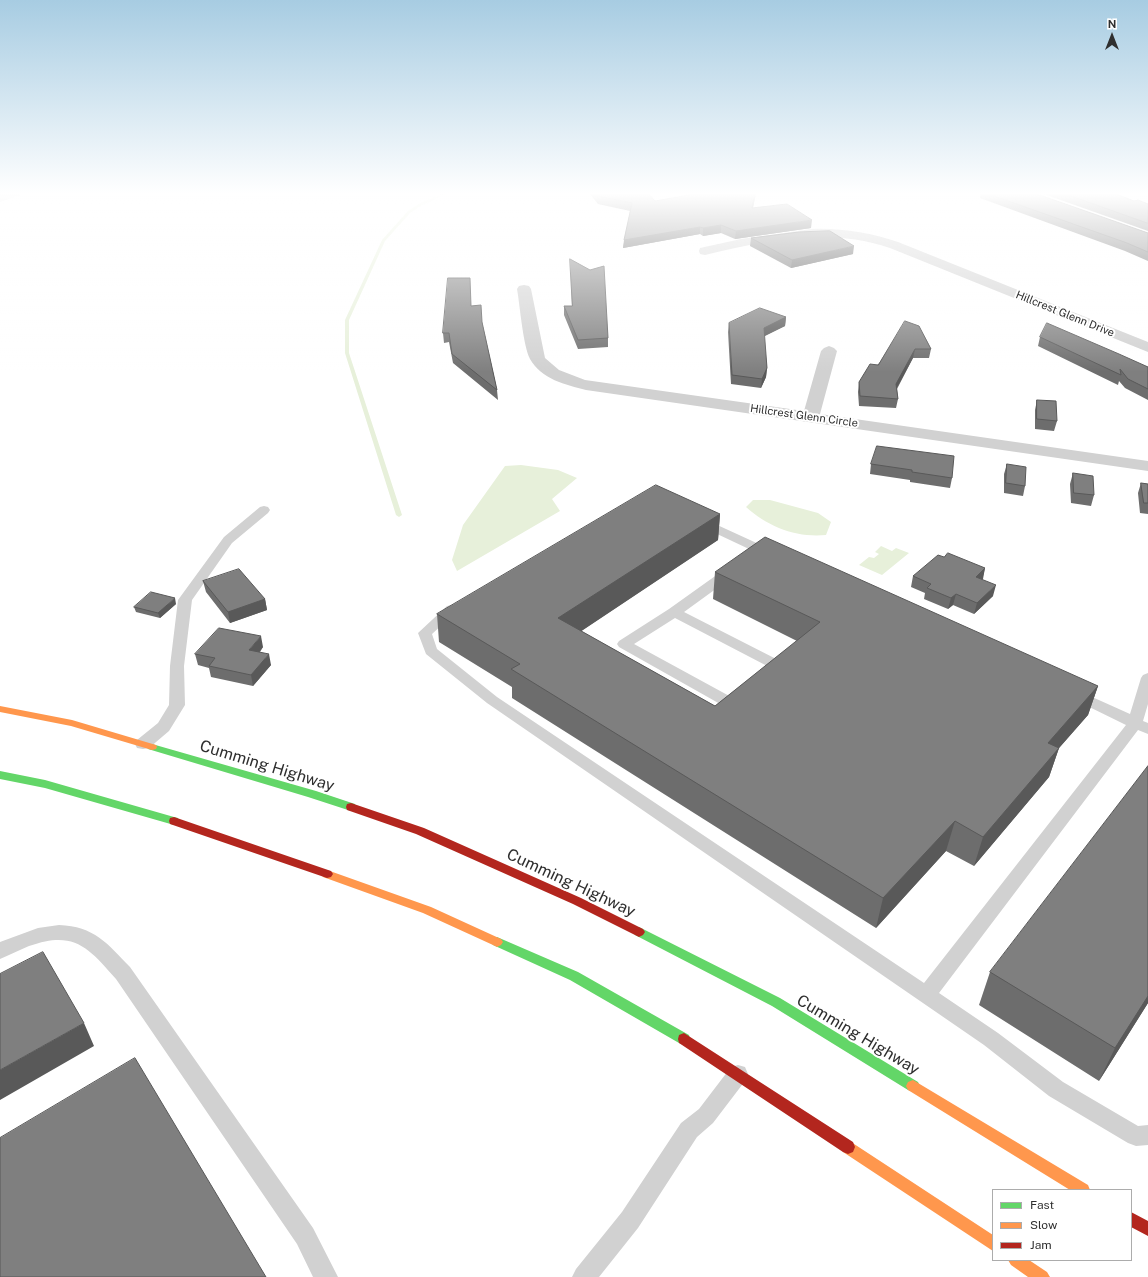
<!DOCTYPE html>
<html>
<head>
<meta charset="utf-8">
<style>
	body { margin:0 }
	#map { position:relative; width:1148px; height:1277px; overflow:hidden; background:#fff; font-family:"Public Sans",sans-serif }
	canvas { display:block }
	.legend { position:absolute; left:992px; top:1189px; width:140px; height:72px; box-sizing:border-box; background:#fff; border:1px solid #acacac; margin:0; padding:5px 7px; list-style:none; font-size:12px; color:#2f2f2f }
	.legend li { display:flex; align-items:center; gap:8px; height:20px }
	.legend b { width:20px; border:1px solid #acacac }
	.north { position:absolute; left:1092px; top:16px; width:40px; height:40px; -webkit-text-stroke:3px #fff; paint-order:stroke; rotate:0deg; font-size:11px; font-weight:700; line-height:16px; text-align:center; color:#2f2f2f }
	.north::after { content:''; display:block; margin:auto; width:14px; height:18px; background:#2f2f2f; clip-path:polygon(50% 0,100% 100%,50% 72%,0 100%) }
</style>
</head>
<body>
<div id="map">
<canvas width="1148" height="1277"></canvas>
<ul class="legend">
<li><b style="height:5px;background:#63d668"></b>Fast</li>
<li><b style="height:5px;background:#ff974d"></b>Slow</li>
<li><b style="height:5px;background:#b3261e"></b>Jam</li>
</ul>
<div class="north">N</div>
</div>
<script>
const context = document.querySelector('canvas').getContext('2d');
context.lineJoin = 'round';
function paint(path, color) {
  context.fillStyle = color;
  context.fill(path, 'evenodd');
}
function strokePath(path, color, width, dash) {
  context.strokeStyle = color;
  context.lineWidth = width;
  context.lineCap = dash ? 'butt' : 'round';
  context.setLineDash(dash || []);
  context.stroke(path);
}
function drawText(font, color, halo, rows, align = 'center') {
  context.font = font + ' "Public Sans",sans-serif';
  context.lineWidth = 4;
  context.setLineDash([]);
  context.textBaseline = 'middle';
  context.strokeStyle = halo;
  context.fillStyle = color;
  for (const [text, x, y, turn = 0] of rows) {
    context.save();
    context.translate(x, y);
    context.rotate((+turn || 0) * Math.PI / 180);
    context.textAlign = isNaN(turn) ? turn : align;
    if (halo) context.strokeText(text, 0, 0);
    context.fillText(text, 0, 0);
    context.restore();
  }
}
paint(new Path2D(`
	M 521,465 L 558,470 L 577,478 L 552,499 L 560,511 L 457,571 L 452,560 L 463,525 L 505,466 Z
	M 753,500 L 770,500 L 818,513 L 831,522 L 826,535 C 797,538 768,527 746,507 Z
	M 881,546 L 892,551 L 896,548 L 909,553 L 882,575 L 859,565 L 869,557 L 874,558 L 879,554 L 875,552 Z`), '#e7f0da');
paint(new Path2D(`
	M 445,193 L 450,193 L 422,205 L 410,213 L 385,241 L 349,320 L 349,353 L 402,515 L 399,517 L 396,515 L 345,353 L 345,320 L 382,240 L 408,211 L 420,203 Z`), '#e7f0da');
paint(new Path2D(`
	M 264,506 L 268,507 L 270,510 L 268,513 L 232,543 L 192,600 L 184,666 L 185,705 L 169,731 L 149,748 L 143,749 L 137,748 L 135,744 L 137,740 L 158,723 L 169,705 L 170,666 L 178,600 L 224,537 L 260,507 Z
	M 702,518 L 774,551 L 776,554 L 774,557 L 766,557 L 698,525 L 696,522 L 698,519 Z
	M 730,568 L 735,569 L 736,572 L 735,575 L 684,612 L 786,664 L 788,667 C 784,674 778,677 770,675 L 768,672 L 771,668 L 675,618 L 634,644 L 733,698 L 740,695 L 745,697 L 747,700 C 743,707 737,711 729,709 L 619,647 L 617,644 L 619,641 L 669,609 L 725,569 Z
	M 452,605 L 457,606 L 459,609 L 432,634 L 437,649 L 497,697 L 924,983 L 1126,725 L 1071,698 L 1069,695 L 1071,692 L 1076,690 L 1081,692 L 1130,714 L 1141,678 L 1143,675 L 1148,673 L 1148,704 L 1143,721 L 1148,723 L 1148,734 L 1138,730 L 939,993 L 998,1033 L 1063,1082 L 1138,1126 L 1148,1125 L 1148,1145 L 1136,1146 L 1128,1143 L 1049,1096 L 984,1045 L 487,703 L 426,654 L 418,633 L 447,606 Z
	M 59,925 C 94,926 108,944 130,967 L 313,1228 L 338,1277 L 313,1277 L 297,1244 L 116,979 C 88,947 74,930 29,946 C 19,950 10,955 0,959 L 0,942 L 38,928 Z
	M 738,1065 L 745,1067 L 748,1074 L 745,1081 L 713,1123 L 697,1137 L 638,1228 L 599,1277 L 572,1277 L 576,1269 L 622,1212 L 681,1123 L 699,1109 L 731,1067 Z`), '#d1d1d1');
paint(new Path2D(`
	M 6,193 L 22,193 L 20,195 L 0,202 L 0,195 Z
	M 812,229 C 843,228 870,233 898,242 L 1148,342 L 1148,352 L 890,248 C 828,227 767,240 705,255 L 700,254 L 699,251 L 700,248 L 741,239 Z
	M 524,285 L 529,286 L 531,289 L 545,358 L 559,370 L 585,380 L 804,411 L 821,351 L 824,348 L 829,346 L 834,348 L 837,351 L 820,414 L 1148,461 L 1148,471 L 586,390 C 566,385 541,379 530,359 C 523,345 520,306 517,289 L 519,286 Z`), '#d1d1d1');
paint(new Path2D(`
	M 152,744 L 316,791 L 355,804 L 356,807 L 355,810 L 351,811 L 308,797 L 148,749 L 147,747 L 148,745 Z
	M 0,771 L 45,780 L 174,817 L 178,818 L 179,821 L 178,824 L 174,825 L 45,788 L 0,779 Z
	M 639,927 L 780,998 L 918,1082 L 920,1086 L 918,1090 L 913,1092 L 908,1090 L 772,1006 L 635,935 L 633,932 L 635,929 Z
	M 497,937 L 578,972 L 689,1035 L 690,1039 L 689,1043 L 684,1045 L 679,1043 L 570,980 L 493,945 L 491,942 L 493,939 Z`), '#63d668');
paint(new Path2D(`
	M 0,706 L 72,720 L 156,745 L 157,747 L 156,749 L 152,750 L 71,726 L 0,712 Z
	M 327,870 L 431,907 L 501,939 L 503,942 L 501,945 L 497,947 L 493,945 L 423,913 L 323,877 L 321,874 L 323,871 Z
	M 913,1080 L 1088,1185 L 1090,1190 L 1070,1190 L 908,1090 L 906,1086 L 908,1082 Z
	M 848,1140 L 993,1235 L 993,1251 L 843,1152 L 841,1147 L 843,1142 Z
	M 1008,1260 L 1029,1260 L 1047,1272 L 1050,1277 L 1028,1277 L 1011,1265 Z`), '#ff974d');
paint(new Path2D(`
	M 351,803 L 424,828 L 581,898 L 643,929 L 645,932 L 643,935 L 639,937 L 573,904 L 416,834 L 347,810 L 346,807 L 347,804 Z
	M 174,817 L 331,871 L 333,874 L 331,877 L 327,878 L 170,824 L 169,821 L 170,818 Z
	M 684,1033 L 853,1142 L 855,1147 L 853,1152 L 848,1154 L 843,1152 L 679,1043 L 678,1039 L 679,1035 Z
	M 1131,1212 L 1148,1221 L 1148,1236 L 1131,1227 Z`), '#b3261e');
paint(new Path2D(`
	M 589,193 L 648,193 L 655,201 L 756,193 L 753,208 L 811,228 L 735,239 L 721,233 L 703,236 L 700,234 L 623,248 L 630,211 L 598,204 Z
	M 981,193 L 1034,193 L 1148,233 L 1148,261 L 1125,251 L 980,198 Z
	M 1041,193 L 1114,193 L 1134,201 L 1148,204 L 1148,231 Z
	M 751,238 L 853,254 L 791,268 L 750,246 Z
	M 471,306 L 482,322 L 497,390 L 498,400 L 453,363 L 449,342 L 444,343 L 443,333 Z
	M 564,306 L 608,338 L 608,347 L 578,349 L 564,315 Z
	M 786,317 L 785,326 L 764,336 L 767,368 L 766,377 L 761,388 L 731,384 L 728,332 L 729,323 Z
	M 919,326 L 931,349 L 929,358 L 913,358 L 897,389 L 898,399 L 896,408 L 859,406 L 858,392 L 859,382 Z
	M 1040,337 L 1148,367 L 1148,400 L 1125,388 L 1119,381 L 1118,385 L 1038,346 Z
	M 1037,400 L 1057,421 L 1054,431 L 1035,429 L 1035,410 Z
	M 877,446 L 952,478 L 950,488 L 910,482 L 910,480 L 870,474 L 871,464 Z
	M 1007,464 L 1025,486 L 1023,496 L 1004,493 L 1004,474 Z
	M 1073,473 L 1094,495 L 1091,506 L 1071,503 L 1070,484 Z
	M 1141,483 L 1148,484 L 1148,514 L 1140,513 L 1138,493 Z
	M 720,514 L 718,540 L 581,631 L 715,706 L 797,641 L 713,599 L 715,572 L 1098,686 L 1088,715 L 1059,748 L 1049,777 L 974,866 L 946,851 L 876,928 L 512,698 L 512,687 L 439,642 L 437,614 Z
	M 944,557 L 985,568 L 982,580 L 993,596 L 974,614 L 953,605 L 948,609 L 924,599 L 925,593 L 911,587 L 913,576 Z
	M 203,581 L 265,599 L 267,610 L 230,623 L 206,592 Z
	M 176,604 L 160,618 L 136,612 L 134,607 Z
	M 263,647 L 260,652 L 271,665 L 253,686 L 211,677 L 209,668 L 198,665 L 195,654 Z
	M 1148,766 L 1148,1003 L 1099,1081 L 979,1005 L 990,972 Z`), '#6d6d6d');
paint(new Path2D(`
	M 755,193 L 756,193 L 751,216 L 752,208 Z
	M 812,220 L 811,228 L 735,239 L 736,231 Z
	M 721,225 L 721,233 L 703,236 L 703,228 Z
	M 700,227 L 700,234 L 623,248 L 624,240 Z
	M 854,246 L 853,254 L 791,268 L 792,260 Z
	M 786,317 L 785,326 L 763,337 L 764,328 Z
	M 915,349 L 913,358 L 894,393 L 896,384 Z
	M 767,368 L 766,377 L 761,388 L 762,379 Z
	M 720,514 L 718,540 L 559,646 L 558,618 Z
	M 985,568 L 983,579 L 973,588 L 976,577 Z
	M 996,585 L 993,596 L 974,614 L 977,603 Z
	M 956,594 L 953,605 L 948,609 L 951,598 Z
	M 175,598 L 176,604 L 160,618 L 158,613 Z
	M 265,599 L 267,610 L 230,623 L 228,612 Z
	M 261,636 L 263,647 L 252,661 L 249,650 Z
	M 269,654 L 271,665 L 253,686 L 251,675 Z
	M 1098,686 L 1088,715 L 1038,772 L 1048,743 Z
	M 1059,748 L 1049,777 L 974,866 L 983,837 Z
	M 955,821 L 946,851 L 876,928 L 883,898 Z
	M 1148,996 L 1148,1003 L 1099,1081 L 1115,1048 Z
	M 84,1023 L 94,1046 L 0,1100 L 0,1070 Z`), '#595959');
const building = new Path2D(`
	M 596,193 L 648,193 L 655,201 L 699,193 L 755,193 L 752,208 L 787,204 L 812,220 L 736,231 L 721,225 L 703,228 L 700,227 L 624,240 L 632,203 L 598,196 Z
	M 986,193 L 1034,193 L 1148,233 L 1148,252 L 1127,243 Z
	M 1063,193 L 1114,193 L 1134,201 L 1138,200 L 1148,204 L 1148,223 Z
	M 830,231 L 854,246 L 792,260 L 751,238 L 799,232 Z
	M 570,259 L 590,270 L 604,266 L 608,338 L 578,340 L 564,306 L 572,306 Z
	M 448,278 L 470,278 L 471,306 L 481,305 L 482,322 L 497,390 L 452,354 L 449,333 L 443,333 Z
	M 760,308 L 786,317 L 764,328 L 767,368 L 762,379 L 732,375 L 729,323 Z
	M 905,321 L 919,326 L 931,349 L 915,349 L 896,384 L 898,399 L 860,396 L 859,382 L 870,364 L 878,365 Z
	M 1047,323 L 1119,354 L 1148,367 L 1148,389 L 1128,379 L 1120,369 L 1121,375 L 1040,337 Z
	M 1037,400 L 1056,401 L 1057,421 L 1037,419 Z
	M 877,446 L 954,456 L 952,478 L 912,472 L 912,470 L 871,464 Z
	M 1007,464 L 1026,467 L 1025,486 L 1006,483 Z
	M 1073,473 L 1093,476 L 1094,495 L 1074,493 Z
	M 1141,483 L 1148,484 L 1148,503 L 1144,503 Z
	M 656,485 L 720,514 L 558,618 L 715,706 L 820,622 L 715,572 L 765,537 L 1098,686 L 1048,743 L 1059,748 L 983,837 L 955,821 L 883,898 L 511,669 L 520,664 L 437,614 Z
	M 948,553 L 985,568 L 976,577 L 996,585 L 977,603 L 956,594 L 951,598 L 927,588 L 931,584 L 913,576 L 938,555 L 944,557 Z
	M 239,569 L 265,599 L 228,612 L 203,581 Z
	M 151,592 L 175,598 L 158,613 L 134,607 Z
	M 219,628 L 261,636 L 249,650 L 269,654 L 251,675 L 209,666 L 215,658 L 195,654 Z
	M 1148,766 L 1148,996 L 1115,1048 L 990,972 Z
	M 43,952 L 84,1023 L 0,1070 L 0,974 Z
	M 135,1058 L 266,1277 L 0,1277 L 0,1138 Z`);
paint(building, '#7f7f7f');
strokePath(building, '#595959', 1);
const sky = context.createLinearGradient(0, 0, 0, 372);
sky.addColorStop(0, '#a7cce2');
sky.addColorStop(0.52, '#fff');
sky.addColorStop(1, '#ffffff00');
context.fillStyle = sky;
context.fillRect(0, 0, 1148, 372);
drawText('11px', '#2f2f2f', '#fff', [
	["Hillcrest Glenn Drive",1065,314,22],
	["Hillcrest Glenn Circle",804,416,8]
]);
drawText('16px', '#2f2f2f', '#fff', [
	["Cumming Highway",267,766,17],
	["Cumming Highway",571,883,25],
	["Cumming Highway",858,1035,31]
]);
</script>
</body>
</html>
